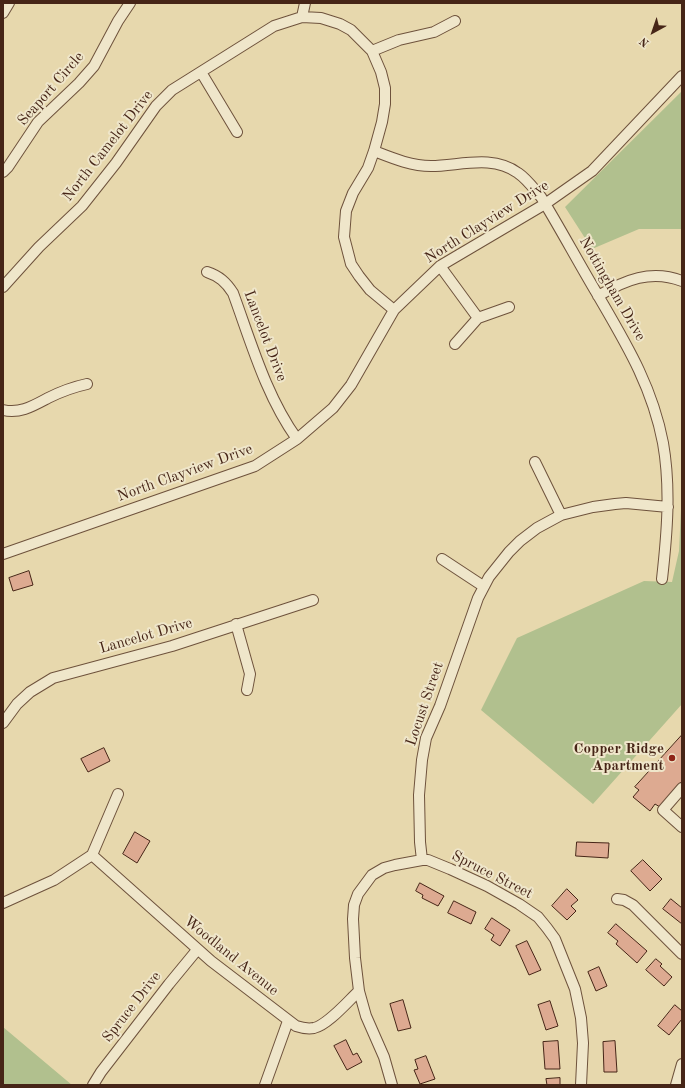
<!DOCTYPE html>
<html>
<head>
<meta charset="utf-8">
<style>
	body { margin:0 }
	#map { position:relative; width:685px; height:1088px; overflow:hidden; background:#e7d8ad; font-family:"Old Standard TT",serif }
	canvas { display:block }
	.frame { position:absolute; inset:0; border:4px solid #462517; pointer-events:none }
	.north { position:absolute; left:633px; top:12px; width:40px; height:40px; -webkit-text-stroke:3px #efe6ca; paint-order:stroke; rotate:220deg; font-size:11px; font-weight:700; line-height:16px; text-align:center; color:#462517 }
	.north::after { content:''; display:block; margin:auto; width:14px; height:18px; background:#462517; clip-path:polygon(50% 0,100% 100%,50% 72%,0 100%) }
</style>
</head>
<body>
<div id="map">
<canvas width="685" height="1088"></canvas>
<div class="frame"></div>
<div class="north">N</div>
</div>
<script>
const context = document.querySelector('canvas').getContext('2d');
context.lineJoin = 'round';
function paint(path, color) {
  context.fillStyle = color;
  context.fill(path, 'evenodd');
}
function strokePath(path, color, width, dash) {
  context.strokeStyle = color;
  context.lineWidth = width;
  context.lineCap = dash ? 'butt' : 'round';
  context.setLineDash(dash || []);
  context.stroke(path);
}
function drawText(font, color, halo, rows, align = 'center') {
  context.font = font + ' "Old Standard TT",serif';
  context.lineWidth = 4;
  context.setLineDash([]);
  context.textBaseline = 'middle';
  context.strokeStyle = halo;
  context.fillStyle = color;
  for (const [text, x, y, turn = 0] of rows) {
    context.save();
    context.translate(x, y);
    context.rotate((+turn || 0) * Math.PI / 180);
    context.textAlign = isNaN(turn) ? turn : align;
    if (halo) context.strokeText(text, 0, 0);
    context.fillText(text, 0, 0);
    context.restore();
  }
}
paint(new Path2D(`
	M 682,91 L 682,229 L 639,229 L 592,249 L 565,207 Z
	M 682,488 L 682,704 L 593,804 L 481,710 L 517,638 L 644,581 L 672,582 L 679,551 Z
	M 3,1027 L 72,1085 L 3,1085 Z`), '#b1c08e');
const building = new Path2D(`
	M 29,571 L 33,585 L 13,591 L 9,578 Z
	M 682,735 L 682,781 L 660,807 L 655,804 L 650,811 L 633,797 L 639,790 L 635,787 Z
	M 104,748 L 110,761 L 88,772 L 81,759 Z
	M 135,832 L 150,841 L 137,863 L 123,854 Z
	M 577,842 L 609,843 L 608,858 L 576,856 Z
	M 643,860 L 662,879 L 650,891 L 631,871 Z
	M 420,883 L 444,896 L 438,906 L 422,898 L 423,895 L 416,891 Z
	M 567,889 L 578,900 L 571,906 L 576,911 L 567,920 L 552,906 Z
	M 671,899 L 682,908 L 682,924 L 663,909 Z
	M 454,901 L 476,912 L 471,924 L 448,913 Z
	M 492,918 L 510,930 L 500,946 L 491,940 L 494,935 L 485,929 Z
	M 616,924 L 647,951 L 637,963 L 616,944 L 618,941 L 608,933 Z
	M 527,941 L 541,970 L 529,975 L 516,946 Z
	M 656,959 L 662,964 L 660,966 L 672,977 L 664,986 L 646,970 Z
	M 599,967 L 607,986 L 596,991 L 588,972 Z
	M 403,1000 L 411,1028 L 398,1031 L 390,1004 Z
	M 550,1001 L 558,1026 L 546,1030 L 538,1005 Z
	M 675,1005 L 682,1011 L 682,1019 L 669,1035 L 658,1026 Z
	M 346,1040 L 353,1055 L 357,1053 L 362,1062 L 347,1070 L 334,1046 Z
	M 558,1041 L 560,1069 L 545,1069 L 543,1042 Z
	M 615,1041 L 617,1072 L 604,1072 L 603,1042 Z
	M 426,1056 L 435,1079 L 420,1084 L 414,1070 L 418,1069 L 415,1060 Z
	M 560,1078 L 560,1085 L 547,1085 L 546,1079 Z`);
paint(building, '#ddaa91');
strokePath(building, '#462517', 1);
const minor = new Path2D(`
	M 3,13 L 9,3
	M 302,17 L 305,3
	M 372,51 L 399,40 L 434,32 L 455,21
	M 201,72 L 237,132
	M 374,151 C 392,158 411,166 431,166 C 459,166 492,154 518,173 C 527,179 534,189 541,197 C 560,228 577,260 596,292 C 625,342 652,385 663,443 C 671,488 667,534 662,579
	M 3,172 L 8,167 L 38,122 L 79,83 L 94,66 L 118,21 L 130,3
	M 440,266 L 478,318
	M 207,272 C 219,276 226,282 233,293 C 251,342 266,396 297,439
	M 3,287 L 39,247 L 82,206 L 116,163 L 156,106 L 172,90 L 274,26 L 302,17 L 321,18 L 340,24 L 351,30 L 372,51 L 381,72 L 385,88 L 385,104 L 382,122 L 374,151 L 368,168 L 353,193 L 346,211 L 344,237 L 351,264 L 359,276 L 370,290 L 394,310
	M 598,296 C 625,280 651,269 682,281
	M 455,344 L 478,318 L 509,307
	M 3,410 C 20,414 33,406 48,398 C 60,392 73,387 87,384
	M 535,462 L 561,515
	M 3,554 L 255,466 L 297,439 L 333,408 L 351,385 L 394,310 L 440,266 L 545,204 L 592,171 L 682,76
	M 442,559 L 483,586
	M 236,624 L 250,674 L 247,690
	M 3,723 L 17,704 L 30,692 L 53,678 L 172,646 L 313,600
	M 682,788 L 663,810 L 682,827
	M 92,855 L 211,961 L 296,1026 C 302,1028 308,1029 314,1028 C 328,1025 348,1001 359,991
	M 422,860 L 420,842 L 419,795 L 422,760 L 426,738 L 440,706 L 478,598 L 489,577 L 509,552 L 520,541 L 537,528 L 561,515 L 593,507 L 615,504 L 626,503 L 668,507
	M 617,899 L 624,900 L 633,905 L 682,954
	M 3,903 L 54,880 L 92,855 L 118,794
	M 93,1085 L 101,1072 L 169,984 L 197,950
	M 265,1085 L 288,1021
	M 392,1085 L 384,1057 L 366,1016 L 359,991 L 355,958 L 353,919 L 354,905 L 358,894 L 372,875 L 384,868 L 395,865 L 422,860 L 428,860 L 450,869 L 487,886 L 519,904 L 538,917 L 547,928 L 555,939 L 575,989 L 581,1018 L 583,1043 L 581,1085
	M 676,1085 L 682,1064`);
strokePath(minor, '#6e523c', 12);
strokePath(minor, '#efe6ca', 10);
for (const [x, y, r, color] of [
	[672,758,4,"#8f2418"]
]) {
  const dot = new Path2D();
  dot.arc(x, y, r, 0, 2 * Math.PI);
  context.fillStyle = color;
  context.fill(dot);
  strokePath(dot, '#efe6ca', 1.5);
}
drawText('15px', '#462517', '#efe6ca', [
	["Seaport Circle",51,89,-49],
	["North Camelot Drive",108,146,-52],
	["North Clayview Drive",487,222,-32],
	["Nottingham Drive",612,289,60],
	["Lancelot Drive",265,336,69],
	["North Clayview Drive",185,473,-20],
	["Lancelot Drive",146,636,-16],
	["Locust Street",425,704,-71],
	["Spruce Street",492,875,27],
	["Woodland Avenue",231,956,39],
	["Spruce Drive",132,1007,-52]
]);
drawText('bold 15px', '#462517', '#efe6ca', [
	["Copper Ridge",664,749],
	["Apartment",664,766]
], 'right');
</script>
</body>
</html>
